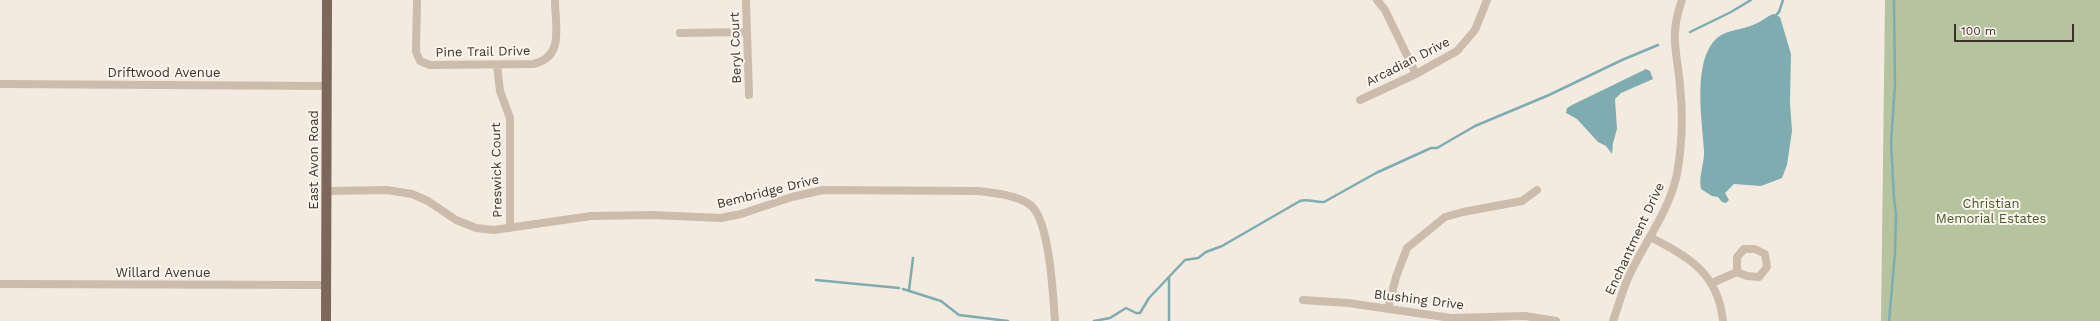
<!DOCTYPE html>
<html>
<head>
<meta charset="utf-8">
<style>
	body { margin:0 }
	#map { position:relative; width:2100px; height:321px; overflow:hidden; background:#f4ebe0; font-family:"Work Sans",sans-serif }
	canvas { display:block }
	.scale { position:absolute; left:1954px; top:24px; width:120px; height:18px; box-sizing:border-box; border:2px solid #3a302a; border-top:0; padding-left:5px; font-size:12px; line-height:14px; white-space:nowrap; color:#3a302a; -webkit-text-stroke:3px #fbf5ed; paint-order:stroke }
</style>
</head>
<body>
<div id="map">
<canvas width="2100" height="321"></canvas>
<div class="scale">100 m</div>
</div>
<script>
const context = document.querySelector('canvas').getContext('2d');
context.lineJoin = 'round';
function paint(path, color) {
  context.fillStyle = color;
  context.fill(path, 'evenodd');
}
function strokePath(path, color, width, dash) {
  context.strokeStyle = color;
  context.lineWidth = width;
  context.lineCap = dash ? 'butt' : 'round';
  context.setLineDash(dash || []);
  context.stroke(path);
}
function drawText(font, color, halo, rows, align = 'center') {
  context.font = font + ' "Work Sans",sans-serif';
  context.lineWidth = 4;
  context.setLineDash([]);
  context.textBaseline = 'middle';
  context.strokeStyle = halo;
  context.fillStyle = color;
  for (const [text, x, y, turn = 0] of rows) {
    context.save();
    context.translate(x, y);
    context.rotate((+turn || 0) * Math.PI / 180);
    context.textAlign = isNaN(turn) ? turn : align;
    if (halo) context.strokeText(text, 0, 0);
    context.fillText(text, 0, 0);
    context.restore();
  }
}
paint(new Path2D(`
	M 1885,0 L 2100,0 L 2100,321 L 1881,321 Z`), '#b5c39f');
paint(new Path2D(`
	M 1773,14 L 1780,17 L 1791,54 L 1790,103 L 1792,131 L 1787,165 L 1782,178 L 1761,186 L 1734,184 L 1725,193 L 1729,200 L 1726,203 L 1722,202 L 1718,197 L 1712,196 L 1701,189 C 1698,176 1705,163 1704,150 C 1702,120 1692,60 1717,38 C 1728,29 1743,30 1755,24 C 1761,22 1766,17 1773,14 Z
	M 1646,69 L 1650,71 L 1653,79 L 1621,93 L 1615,99 L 1617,129 L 1613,143 L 1612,154 L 1606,146 L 1598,142 L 1577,119 L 1566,113 L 1567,108 L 1572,105 Z`), '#7eacb1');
strokePath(new Path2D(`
	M 1774,17 L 1779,12 L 1783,0
	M 1690,32 L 1731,12 L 1751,0
	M 816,280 L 899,288
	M 903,289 L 941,301 L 959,315 L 1008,321
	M 909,290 L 913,258
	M 1094,321 L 1110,318 L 1126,308 L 1136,313 L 1140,313 L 1149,298 L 1185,260 L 1198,258 L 1206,252 L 1222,246 L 1300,201 C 1309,198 1315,203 1324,202 L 1376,173 L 1431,148 L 1437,148 L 1475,126 L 1549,95 L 1622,60 L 1658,45
	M 1169,321 L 1169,278
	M 1889,321 L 1895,253 L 1896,214 L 1894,198 L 1891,144 L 1895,84 L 1894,0`), '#7eacb1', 2.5);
strokePath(new Path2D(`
	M 417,0 L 416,52 L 420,61 L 430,65 L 533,64 C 565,57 555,26 555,0
	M 746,0 L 749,95
	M 1377,0 L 1385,10 L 1416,74
	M 680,33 L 747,32
	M 497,65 L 500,91 L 510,118 L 510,228
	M 0,84 L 327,86
	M 1360,100 L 1416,74 L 1457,51 L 1475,30 L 1487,0
	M 326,191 L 387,190 L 412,194 L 428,201 L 456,220 L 476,228 L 494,230 L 591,216 L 651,215 L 721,218 L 741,214 L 792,197 L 823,190 L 979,191 C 995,193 1016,195 1029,204 C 1050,217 1053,297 1055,321
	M 1650,237 C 1689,257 1718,273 1723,321
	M 1712,283 L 1737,272 L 1747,276 L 1759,277 L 1767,267 L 1765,254 L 1755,249 L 1744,249 L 1737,257 L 1737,272
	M 0,284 L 326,285
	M 1303,300 L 1348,303 L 1451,318 L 1525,316 L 1556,321
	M 1388,309 L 1396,277 L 1407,248 L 1445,217 L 1463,212 L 1522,201 L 1537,190
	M 1613,321 C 1618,307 1622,292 1628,278 C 1644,243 1669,212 1677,174 C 1682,146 1683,114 1680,86 C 1677,50 1669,37 1682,0`), '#ccbcab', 8);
strokePath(new Path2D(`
	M 326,321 L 327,0`), '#7c685b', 10);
drawText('13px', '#3a302a', '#fbf5ed', [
	["Beryl Court",736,48,-92],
	["Pine Trail Drive",483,52,-1],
	["Arcadian Drive",1408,62,-27],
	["Driftwood Avenue",164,73],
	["East Avon Road",314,160,-90],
	["Preswick Court",497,170,-91],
	["Bembridge Drive",768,192,-14],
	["Enchantment Drive",1635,239,-65],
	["Willard Avenue",163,273],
	["Blushing Drive",1419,300,7]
]);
drawText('13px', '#47592d', '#fbf5ed', [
	["Christian",1991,204],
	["Memorial Estates",1991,219]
]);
</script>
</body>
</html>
